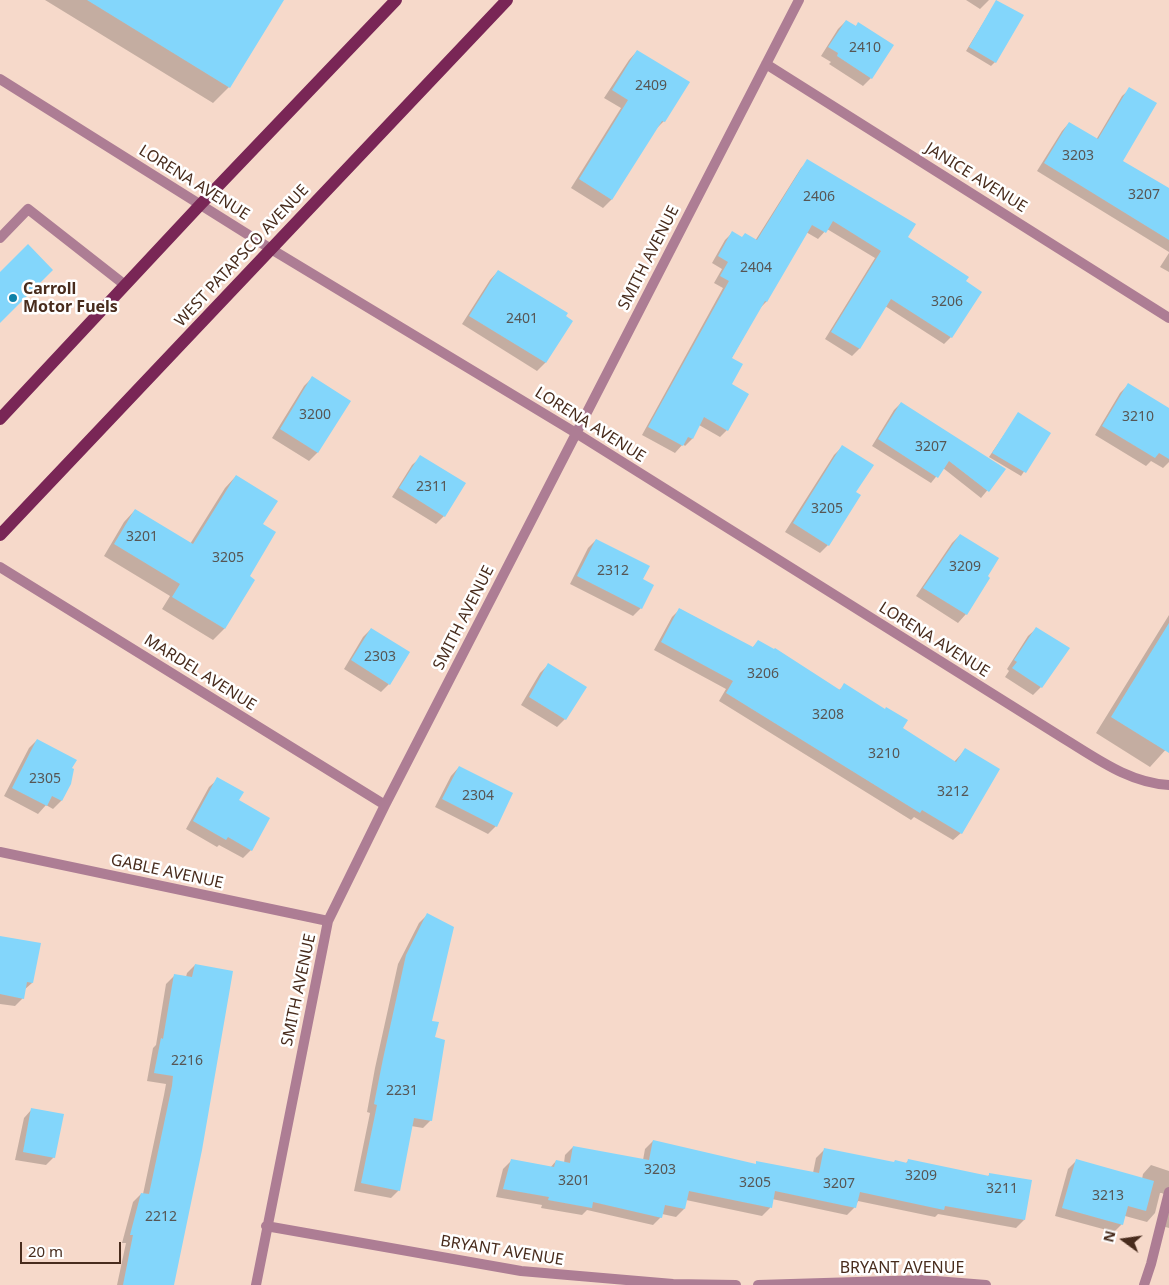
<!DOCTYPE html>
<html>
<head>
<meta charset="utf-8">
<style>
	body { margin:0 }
	#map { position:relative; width:1169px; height:1285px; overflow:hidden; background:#f6d9ca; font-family:"Noto Sans",sans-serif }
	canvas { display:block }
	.north { position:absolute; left:1099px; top:1215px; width:50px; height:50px; -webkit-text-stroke:4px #fff; paint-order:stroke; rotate:284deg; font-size:14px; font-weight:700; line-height:20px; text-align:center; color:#482c1d }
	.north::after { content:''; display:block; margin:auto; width:18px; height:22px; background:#482c1d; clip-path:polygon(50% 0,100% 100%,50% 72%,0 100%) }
	.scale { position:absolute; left:20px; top:1242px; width:101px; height:22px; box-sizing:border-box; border:2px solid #482c1d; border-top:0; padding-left:6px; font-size:15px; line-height:18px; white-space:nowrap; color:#482c1d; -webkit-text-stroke:4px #fff; paint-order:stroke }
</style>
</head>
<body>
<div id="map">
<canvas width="1169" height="1285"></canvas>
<div class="north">N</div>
<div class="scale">20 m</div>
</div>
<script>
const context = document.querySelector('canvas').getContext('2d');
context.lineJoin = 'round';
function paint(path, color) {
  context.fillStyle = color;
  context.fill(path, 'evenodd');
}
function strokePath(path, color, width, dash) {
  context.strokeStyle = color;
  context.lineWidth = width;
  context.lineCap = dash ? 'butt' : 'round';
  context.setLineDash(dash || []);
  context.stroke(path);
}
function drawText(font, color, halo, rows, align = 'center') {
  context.font = font + ' "Noto Sans",sans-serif';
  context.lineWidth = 5;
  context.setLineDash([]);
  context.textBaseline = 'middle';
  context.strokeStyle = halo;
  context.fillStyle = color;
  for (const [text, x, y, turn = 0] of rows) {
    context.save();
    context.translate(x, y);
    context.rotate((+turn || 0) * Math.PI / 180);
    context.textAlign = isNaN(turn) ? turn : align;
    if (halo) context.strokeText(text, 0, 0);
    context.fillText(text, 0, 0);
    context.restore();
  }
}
paint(new Path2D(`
	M 45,0 L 282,0 L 229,87 L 213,103 Z
	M 966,0 L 989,0 L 980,9 Z
	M 997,0 L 995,62 L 991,66 L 966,51 Z
	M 846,21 L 855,27 L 859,23 L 871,78 L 863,86 L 829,64 L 831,62 L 821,56 L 838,29 Z
	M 637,51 L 664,121 L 656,129 L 611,200 L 603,208 L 571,188 L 621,108 L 604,98 L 629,60 Z
	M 1130,89 L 1121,161 L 1169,189 L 1169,252 L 1037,171 L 1062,131 L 1069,123 L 1096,140 L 1122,96 Z
	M 808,161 L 906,238 L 951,337 L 944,344 L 885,306 L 859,349 L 852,356 L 825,339 L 875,258 L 827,229 L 818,239 L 806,232 L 766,302 L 760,308 L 731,359 L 727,430 L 720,437 L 699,425 L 692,439 L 685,446 L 683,444 L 675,453 L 642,435 L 723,288 L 714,283 L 722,269 L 712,263 L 725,240 L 732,233 L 742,238 L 755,241 L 801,168 Z
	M 1169,253 L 1169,272 L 1160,267 Z
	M 498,271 L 571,321 L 545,363 L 537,371 L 462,324 L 490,280 Z
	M 312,378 L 349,401 L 317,453 L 309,461 L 272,438 L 304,386 Z
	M 1128,385 L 1169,409 L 1169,462 L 1163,468 L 1151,461 L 1146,466 L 1095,435 L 1120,393 Z
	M 901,403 L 1004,470 L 981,498 L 943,468 L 931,483 L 872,446 L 894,410 Z
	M 1018,414 L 1050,433 L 1021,476 L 989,457 Z
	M 842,447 L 855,492 L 828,545 L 820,553 L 785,532 L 834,455 Z
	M 421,457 L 444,516 L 436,524 L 392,497 L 412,465 Z
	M 236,476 L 261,525 L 248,576 L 254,580 L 224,629 L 213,640 L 162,609 L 170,596 L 104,556 L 124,522 L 135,510 L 190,544 L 225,488 Z
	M 960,535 L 966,614 L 958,623 L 916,596 L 952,543 Z
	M 596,540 L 641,580 L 641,608 L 633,616 L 570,584 L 588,548 Z
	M 680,609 L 752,648 L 758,642 L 839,690 L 845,685 L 901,729 L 954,762 L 965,750 L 961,833 L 953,840 L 914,817 L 911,820 L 719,701 L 726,689 L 654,650 L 672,617 Z
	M 1169,615 L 1169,746 L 1150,767 L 1096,733 Z
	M 1037,628 L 1041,687 L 1033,695 L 1005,677 L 1009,671 L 1007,669 L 1028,636 Z
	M 371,629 L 389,684 L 381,692 L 344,669 L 363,637 Z
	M 548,665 L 565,719 L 557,727 L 521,705 L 540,673 Z
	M 37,740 L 71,769 L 70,783 L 61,801 L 53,809 L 46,805 L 38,814 L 4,796 L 29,748 Z
	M 459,767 L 496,826 L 488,834 L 435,807 L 451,776 Z
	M 218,779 L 237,801 L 251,850 L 243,858 L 219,845 L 217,847 L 186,829 L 209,787 Z
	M 427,915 L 431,1022 L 433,1038 L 431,1120 L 423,1128 L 411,1126 L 399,1190 L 391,1198 L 354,1191 L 370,1113 L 367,1112 L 375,1068 L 398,964 L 419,923 Z
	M 0,937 L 39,944 L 32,983 L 24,990 L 23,998 L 15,1006 L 0,1004 Z
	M 195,965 L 173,1285 L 117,1285 L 126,1243 L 122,1243 L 133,1202 L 141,1194 L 143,1194 L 164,1095 L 166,1084 L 147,1081 L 153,1048 L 156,1045 L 166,984 L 175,975 L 186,977 L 187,973 Z
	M 32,1109 L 54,1157 L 46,1165 L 15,1160 L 24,1118 Z
	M 653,1141 L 754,1165 L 757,1163 L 813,1173 L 816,1158 L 824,1150 L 894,1163 L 905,1164 L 909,1160 L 987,1177 L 990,1174 L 1024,1220 L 1016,1228 L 938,1214 L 935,1217 L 858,1201 L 855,1207 L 847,1215 L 772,1199 L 770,1208 L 762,1216 L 686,1200 L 684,1209 L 676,1217 L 662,1214 L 661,1217 L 653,1225 L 587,1210 L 582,1215 L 541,1208 L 542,1205 L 496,1197 L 503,1169 L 511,1161 L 550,1168 L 556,1161 L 564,1163 L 565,1155 L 573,1147 L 643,1160 L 645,1149 Z
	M 1076,1161 L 1142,1179 L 1143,1174 L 1151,1165 L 1169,1171 L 1169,1228 L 1162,1226 L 1166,1196 L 1162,1193 L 1160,1193 L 1155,1213 L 1147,1222 L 1125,1216 L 1122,1224 L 1114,1232 L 1055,1216 L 1068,1169 Z`), '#0003');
paint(new Path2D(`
	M 87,0 L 284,0 L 230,88 Z
	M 996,0 L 1024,15 L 996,63 L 969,47 Z
	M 846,20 L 856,26 L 858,22 L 894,45 L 872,79 L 837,56 L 838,53 L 828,47 Z
	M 637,50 L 690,82 L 665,122 L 662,121 L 612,200 L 579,179 L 628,100 L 612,90 Z
	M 1129,87 L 1157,103 L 1123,161 L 1169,188 L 1169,240 L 1044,163 L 1069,122 L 1098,139 Z
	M 807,159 L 916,224 L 908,237 L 969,277 L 966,281 L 982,292 L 952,338 L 891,299 L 860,349 L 831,332 L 881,251 L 833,221 L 826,233 L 812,225 L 767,302 L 765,301 L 732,358 L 743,364 L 732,384 L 749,394 L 728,431 L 704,417 L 693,439 L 688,437 L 683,446 L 648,427 L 729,281 L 720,276 L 728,262 L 718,256 L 732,231 L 742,237 L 745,233 L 757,240 Z
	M 28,244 L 53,270 L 0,323 L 0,272 Z
	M 498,270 L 568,313 L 566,316 L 573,321 L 546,363 L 469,316 Z
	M 312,376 L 351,401 L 318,453 L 280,429 Z
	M 1128,383 L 1169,408 L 1169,459 L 1159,453 L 1155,458 L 1102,426 Z
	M 901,402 L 1006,469 L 989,492 L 949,461 L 938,478 L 878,439 Z
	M 1018,412 L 1051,433 L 1026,473 L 992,453 Z
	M 842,445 L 874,465 L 856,492 L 861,495 L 829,546 L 793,523 Z
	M 420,455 L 466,483 L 445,517 L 399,488 Z
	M 236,475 L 278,501 L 263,524 L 276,532 L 250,576 L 255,580 L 225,629 L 172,597 L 180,584 L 114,544 L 135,509 L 193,544 Z
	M 960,534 L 999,558 L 988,576 L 990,578 L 967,615 L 923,588 Z
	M 596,539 L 650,566 L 643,579 L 654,585 L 642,609 L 577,576 Z
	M 679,608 L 753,647 L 758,640 L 774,649 L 775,648 L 840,690 L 844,683 L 885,709 L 886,707 L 908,720 L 903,728 L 956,762 L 965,748 L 1000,769 L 962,834 L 922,810 L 920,813 L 726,693 L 733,681 L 661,642 Z
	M 1169,623 L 1169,753 L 1111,717 Z
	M 1036,627 L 1070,648 L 1042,688 L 1012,668 L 1017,662 L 1014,660 Z
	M 371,628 L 410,652 L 390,685 L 351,660 Z
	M 548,663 L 587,687 L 566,720 L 529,697 Z
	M 37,739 L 77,760 L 72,768 L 74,769 L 71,784 L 62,801 L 52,796 L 47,806 L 12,788 Z
	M 459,766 L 513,793 L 497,827 L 442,799 Z
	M 217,777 L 244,792 L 239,800 L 270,818 L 252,851 L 228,837 L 226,840 L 193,821 Z
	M 427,913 L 454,927 L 432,1021 L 439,1022 L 435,1037 L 445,1040 L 432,1121 L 414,1118 L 400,1191 L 361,1183 L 377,1105 L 374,1104 L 383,1059 L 406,955 Z
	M 0,936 L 41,943 L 33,983 L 27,982 L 24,999 L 0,994 Z
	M 195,964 L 233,971 L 202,1150 L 174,1285 L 123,1285 L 133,1235 L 130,1235 L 141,1193 L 149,1194 L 172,1086 L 173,1076 L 154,1073 L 161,1038 L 163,1039 L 174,974 L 192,977 Z
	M 31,1108 L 64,1114 L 55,1158 L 23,1152 Z
	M 653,1140 L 756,1164 L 756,1161 L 819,1173 L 824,1148 L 894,1162 L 895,1160 L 907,1163 L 908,1159 L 989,1176 L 989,1173 L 1032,1180 L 1025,1220 L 945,1206 L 944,1210 L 860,1192 L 856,1208 L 775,1191 L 772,1208 L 689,1191 L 685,1209 L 665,1205 L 662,1218 L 593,1202 L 592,1208 L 548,1200 L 549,1197 L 503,1189 L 511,1159 L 554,1167 L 556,1160 L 570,1163 L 573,1146 L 649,1160 Z
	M 1076,1159 L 1154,1181 L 1146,1211 L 1128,1206 L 1123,1225 L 1062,1208 Z`), '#83d6fb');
strokePath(new Path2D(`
	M 0,238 L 28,209 L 125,285
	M 1144,1285 L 1151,1264 L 1169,1192`), '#ad7d94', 10);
strokePath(new Path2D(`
	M 766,64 L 1169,318
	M 0,79 L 271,249 L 576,433 L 1063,738 C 1096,758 1129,783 1169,785
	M 0,567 L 385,805
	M 0,852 L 328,921
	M 266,1226 L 521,1271 L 673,1284 L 736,1285
	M 256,1285 L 328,921 L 385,805 L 799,0
	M 758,1285 L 923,1280 L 986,1285`), '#ad7d94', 10);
strokePath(new Path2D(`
	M 0,419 L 200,205 L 396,0
	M 0,535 L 507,0`), '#792656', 12);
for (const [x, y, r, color] of [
	[13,298,5,"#0d81a8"]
]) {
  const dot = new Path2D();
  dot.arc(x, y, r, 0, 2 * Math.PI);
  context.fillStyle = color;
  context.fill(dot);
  strokePath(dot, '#fff', 2);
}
drawText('14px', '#575654', null, [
	["2410",865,48],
	["2409",651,86],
	["3203",1078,156],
	["3207",1144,195],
	["2406",819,197],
	["2404",756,268],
	["3206",947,302],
	["2401",522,319],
	["3200",315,415],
	["3210",1138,417],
	["3207",931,447],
	["2311",432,487],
	["3205",827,509],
	["3201",142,537],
	["3205",228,558],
	["3209",965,567],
	["2312",613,571],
	["2303",380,657],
	["3206",763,674],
	["3208",828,715],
	["3210",884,754],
	["2305",45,779],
	["3212",953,792],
	["2304",478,796],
	["2216",187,1061],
	["2231",402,1091],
	["3203",660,1170],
	["3209",921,1176],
	["3201",574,1181],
	["3205",755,1183],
	["3207",839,1184],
	["3211",1002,1189],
	["3213",1108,1196],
	["2212",161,1217]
]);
drawText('16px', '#482c1d', '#fff', [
	["JANICE AVENUE",976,178,32],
	["LORENA AVENUE",194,183,32],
	["WEST PATAPSCO AVENUE",242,256,-47],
	["SMITH AVENUE",649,258,-63],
	["LORENA AVENUE",590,425,32],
	["SMITH AVENUE",464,618,-63],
	["LORENA AVENUE",934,640,32],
	["MARDEL AVENUE",200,673,32],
	["GABLE AVENUE",167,872,12],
	["SMITH AVENUE",299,990,-78],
	["BRYANT AVENUE",502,1251,9],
	["BRYANT AVENUE",902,1268]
]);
drawText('bold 16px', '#482c1d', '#fff', [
	["Carroll",23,289],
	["Motor Fuels",23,307]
], 'left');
</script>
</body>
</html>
